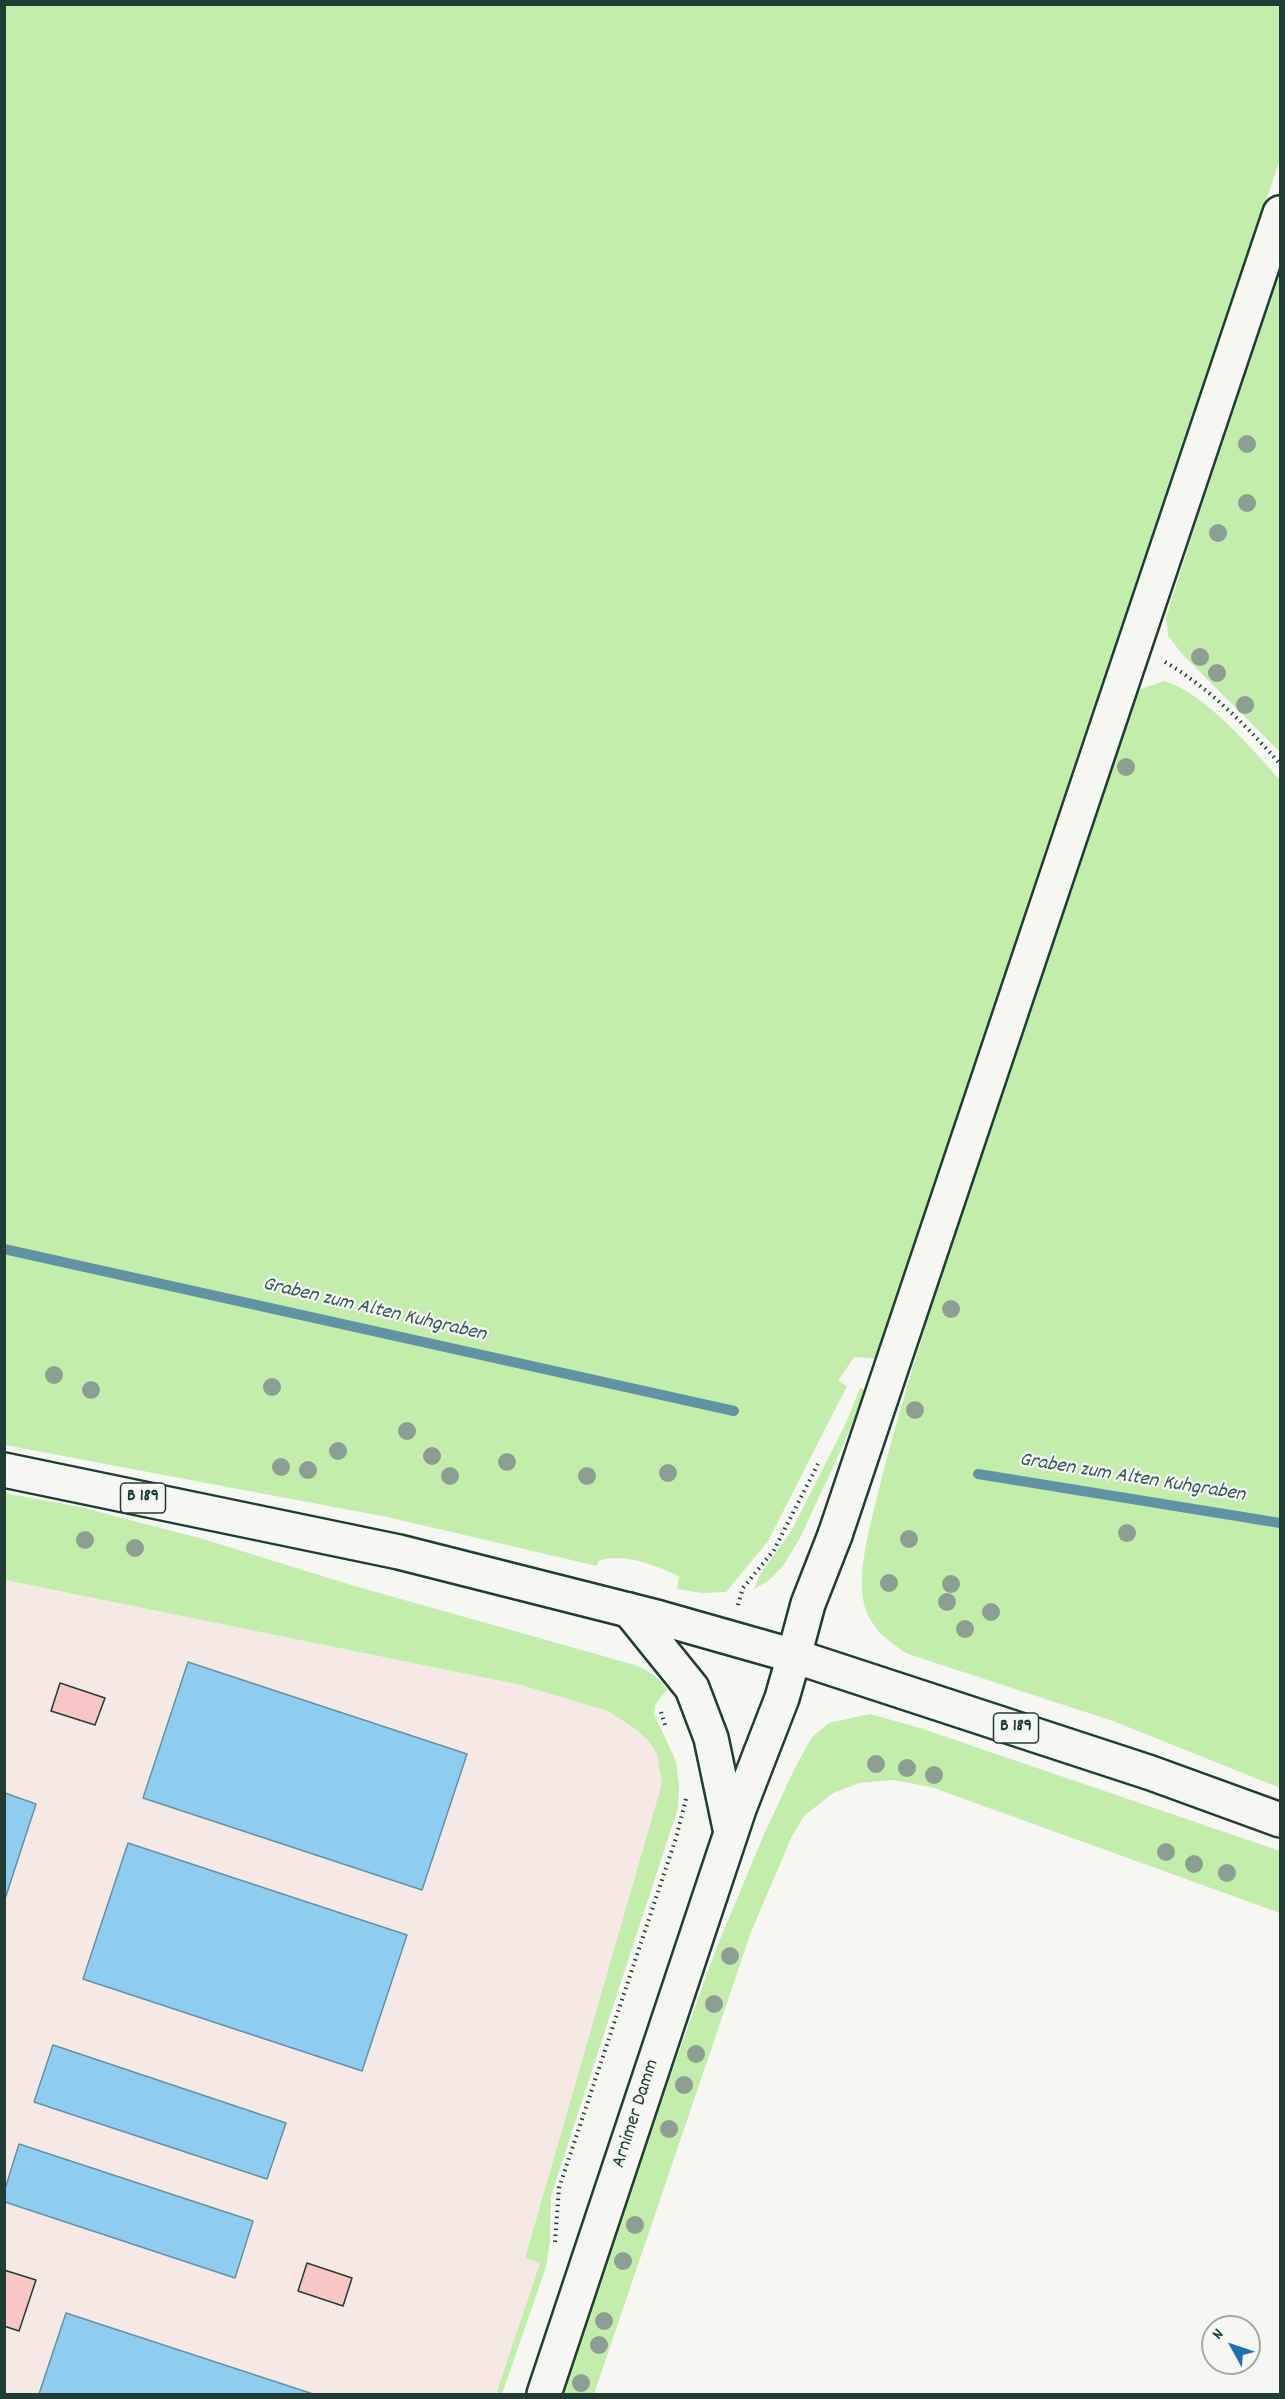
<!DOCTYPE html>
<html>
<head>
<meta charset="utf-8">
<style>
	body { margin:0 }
	#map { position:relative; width:1285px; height:2399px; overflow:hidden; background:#f6f6f2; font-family:Dekko,sans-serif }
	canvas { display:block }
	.frame { position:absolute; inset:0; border:6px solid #1f3d34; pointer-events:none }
	.north { position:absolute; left:1201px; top:2315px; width:60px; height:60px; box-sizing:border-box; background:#f6f6f2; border:2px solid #a0aca6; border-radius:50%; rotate:310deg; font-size:16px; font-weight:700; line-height:24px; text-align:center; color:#1f3d34 }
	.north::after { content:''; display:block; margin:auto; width:21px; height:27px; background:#1f6fb2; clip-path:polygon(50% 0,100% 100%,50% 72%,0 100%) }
</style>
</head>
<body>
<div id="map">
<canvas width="1285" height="2399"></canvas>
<div class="frame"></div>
<div class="north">N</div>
</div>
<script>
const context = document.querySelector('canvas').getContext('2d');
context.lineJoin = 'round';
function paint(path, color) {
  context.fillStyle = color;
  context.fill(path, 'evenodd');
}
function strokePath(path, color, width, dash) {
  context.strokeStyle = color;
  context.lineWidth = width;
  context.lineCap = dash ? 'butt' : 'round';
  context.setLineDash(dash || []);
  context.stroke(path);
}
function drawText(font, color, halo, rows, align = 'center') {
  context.font = font + ' Dekko,sans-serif';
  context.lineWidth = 4.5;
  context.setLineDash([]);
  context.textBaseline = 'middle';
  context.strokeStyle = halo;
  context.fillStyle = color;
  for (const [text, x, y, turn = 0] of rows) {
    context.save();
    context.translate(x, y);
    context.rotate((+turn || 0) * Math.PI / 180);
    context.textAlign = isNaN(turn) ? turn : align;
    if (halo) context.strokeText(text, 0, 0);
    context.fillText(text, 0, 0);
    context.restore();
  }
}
paint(new Path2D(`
	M 4,1580 L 521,1685 L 608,1711 L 637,1730 L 649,1741 L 657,1754 L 662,1783 L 525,2257 L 540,2263 L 496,2394 L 5,2394 Z`), '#f6e8e4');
paint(new Path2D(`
	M 4,5 L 1280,5 L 1280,159 L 879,1359 L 854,1357 L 838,1381 L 847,1386 L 768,1541 L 726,1592 L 702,1593 L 677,1589 L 679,1576 C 655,1566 625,1552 598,1561 L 597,1566 L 387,1517 L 5,1445 Z
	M 1280,273 L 1280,752 L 1183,655 L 1168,636 L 1166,618 L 1191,538 Z
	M 1164,681 C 1204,692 1252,749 1280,780 L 1280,1788 L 1113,1721 L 908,1654 C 883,1639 862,1620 862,1587 C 861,1558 870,1526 877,1497 C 893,1431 913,1367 933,1302 C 997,1101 1067,903 1132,703 L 1141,689 Z
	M 860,1388 L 866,1390 L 841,1450 L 800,1538 L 783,1566 L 768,1581 L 754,1589 L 761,1573 L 792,1530 L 845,1425 Z
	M 4,1493 L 80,1507 L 203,1539 L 351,1585 L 635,1665 C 649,1671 658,1677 667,1689 L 655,1705 L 654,1714 L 676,1761 L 679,1785 L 678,1808 L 551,2196 L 550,2241 L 546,2267 L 502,2394 L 496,2394 L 540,2263 L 525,2258 L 662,1783 L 657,1754 L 649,1741 L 637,1730 L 608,1711 L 521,1685 L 5,1580 Z
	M 870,1714 L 920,1728 L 1280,1851 L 1280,1913 L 931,1787 L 893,1780 L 859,1783 L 833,1793 L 804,1816 L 792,1836 L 751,1932 L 594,2394 L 561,2394 L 647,2140 L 716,1949 L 765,1832 L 796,1766 L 812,1737 L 829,1723 Z`), '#c2edaa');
const water = new Path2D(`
	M 188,1662 L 467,1754 L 422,1890 L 143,1798 Z
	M 5,1793 L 36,1804 L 5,1899 L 4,1793 Z
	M 128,1843 L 407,1935 L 362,2071 L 83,1979 Z
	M 53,2045 L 286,2123 L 267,2179 L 34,2102 Z
	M 19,2144 L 253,2221 L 235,2278 L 5,2202 L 5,2189 Z
	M 66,2313 L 313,2394 L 39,2394 Z`);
paint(water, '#8fcdf0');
strokePath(water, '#6293a5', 1.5);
strokePath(new Path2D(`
	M 4,1249 L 734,1411
	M 978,1474 L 1280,1523`), '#6293a5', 10);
const building = new Path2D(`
	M 60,1683 L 105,1698 L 95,1725 L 51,1711 Z
	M 307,2263 L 352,2278 L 343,2306 L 298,2291 Z
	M 4,2270 L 36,2280 L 19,2331 L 4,2326 Z`);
paint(building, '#f7c6c5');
strokePath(building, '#1f3d34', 1.5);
const minor = new Path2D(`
	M 835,1535 L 1280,213
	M 629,1610 L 692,1688 L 711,1738 L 731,1833
	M 544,2394 L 739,1809 L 782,1698 L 794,1656`);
const tertiary = new Path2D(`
	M 794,1656 L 808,1604 L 835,1535`);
const primary = new Path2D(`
	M 4,1470 L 399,1552 L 660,1618 L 794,1656`);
const trunk = new Path2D(`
	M 794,1656 L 1151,1773 L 1280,1820`);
strokePath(minor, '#1f3d34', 38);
strokePath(tertiary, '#1f3d34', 38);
strokePath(primary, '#1f3d34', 38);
strokePath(trunk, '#1f3d34', 38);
strokePath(new Path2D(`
	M 1165,662 C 1208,687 1247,726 1280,764
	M 738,1605 L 743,1588 L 774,1550 L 818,1464
	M 661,1712 L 666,1728
	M 555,2242 L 559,2188 L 676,1838 L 686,1799`), '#1f3d34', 4, [1.5, 4.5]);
strokePath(minor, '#f6f6f2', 33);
strokePath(tertiary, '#f6f6f2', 33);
strokePath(primary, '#f6f6f2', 33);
strokePath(trunk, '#f6f6f2', 33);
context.fillStyle = '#8d9f93';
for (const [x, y] of [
	[1247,444],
	[1247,503],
	[1218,533],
	[1200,657],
	[1217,673],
	[1245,705],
	[1126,767],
	[951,1309],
	[54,1375],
	[272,1387],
	[91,1390],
	[915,1410],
	[407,1431],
	[338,1451],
	[432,1456],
	[507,1462],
	[281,1467],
	[308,1470],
	[668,1473],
	[450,1476],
	[587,1476],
	[1127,1533],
	[909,1539],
	[85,1540],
	[135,1548],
	[889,1583],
	[951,1584],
	[947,1602],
	[991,1612],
	[965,1629],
	[876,1764],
	[907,1768],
	[934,1775],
	[1166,1852],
	[1194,1864],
	[1227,1873],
	[730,1956],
	[714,2004],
	[696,2054],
	[684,2085],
	[669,2129],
	[635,2225],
	[623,2261],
	[604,2321],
	[599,2345],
	[581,2383]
]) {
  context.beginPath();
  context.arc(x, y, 9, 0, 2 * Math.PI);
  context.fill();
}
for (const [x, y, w] of [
	[143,1498,45],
	[1016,1728,45]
]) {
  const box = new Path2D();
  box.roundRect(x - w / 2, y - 15, w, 30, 4.5);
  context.fillStyle = '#f6f6f2';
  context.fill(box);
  strokePath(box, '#1f3d34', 1.5);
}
drawText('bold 18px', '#1f3d34', null, [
	["B 189",143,1498],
	["B 189",1016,1728]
]);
drawText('20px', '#1f3d34', '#f6f6f2', [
	["Arnimer Damm",637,2114,-72]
]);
drawText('italic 21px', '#355a5a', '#f6f6f2', [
	["Graben zum Alten Kuhgraben",374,1311,13],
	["Graben zum Alten Kuhgraben",1132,1479,9]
]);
</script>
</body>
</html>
